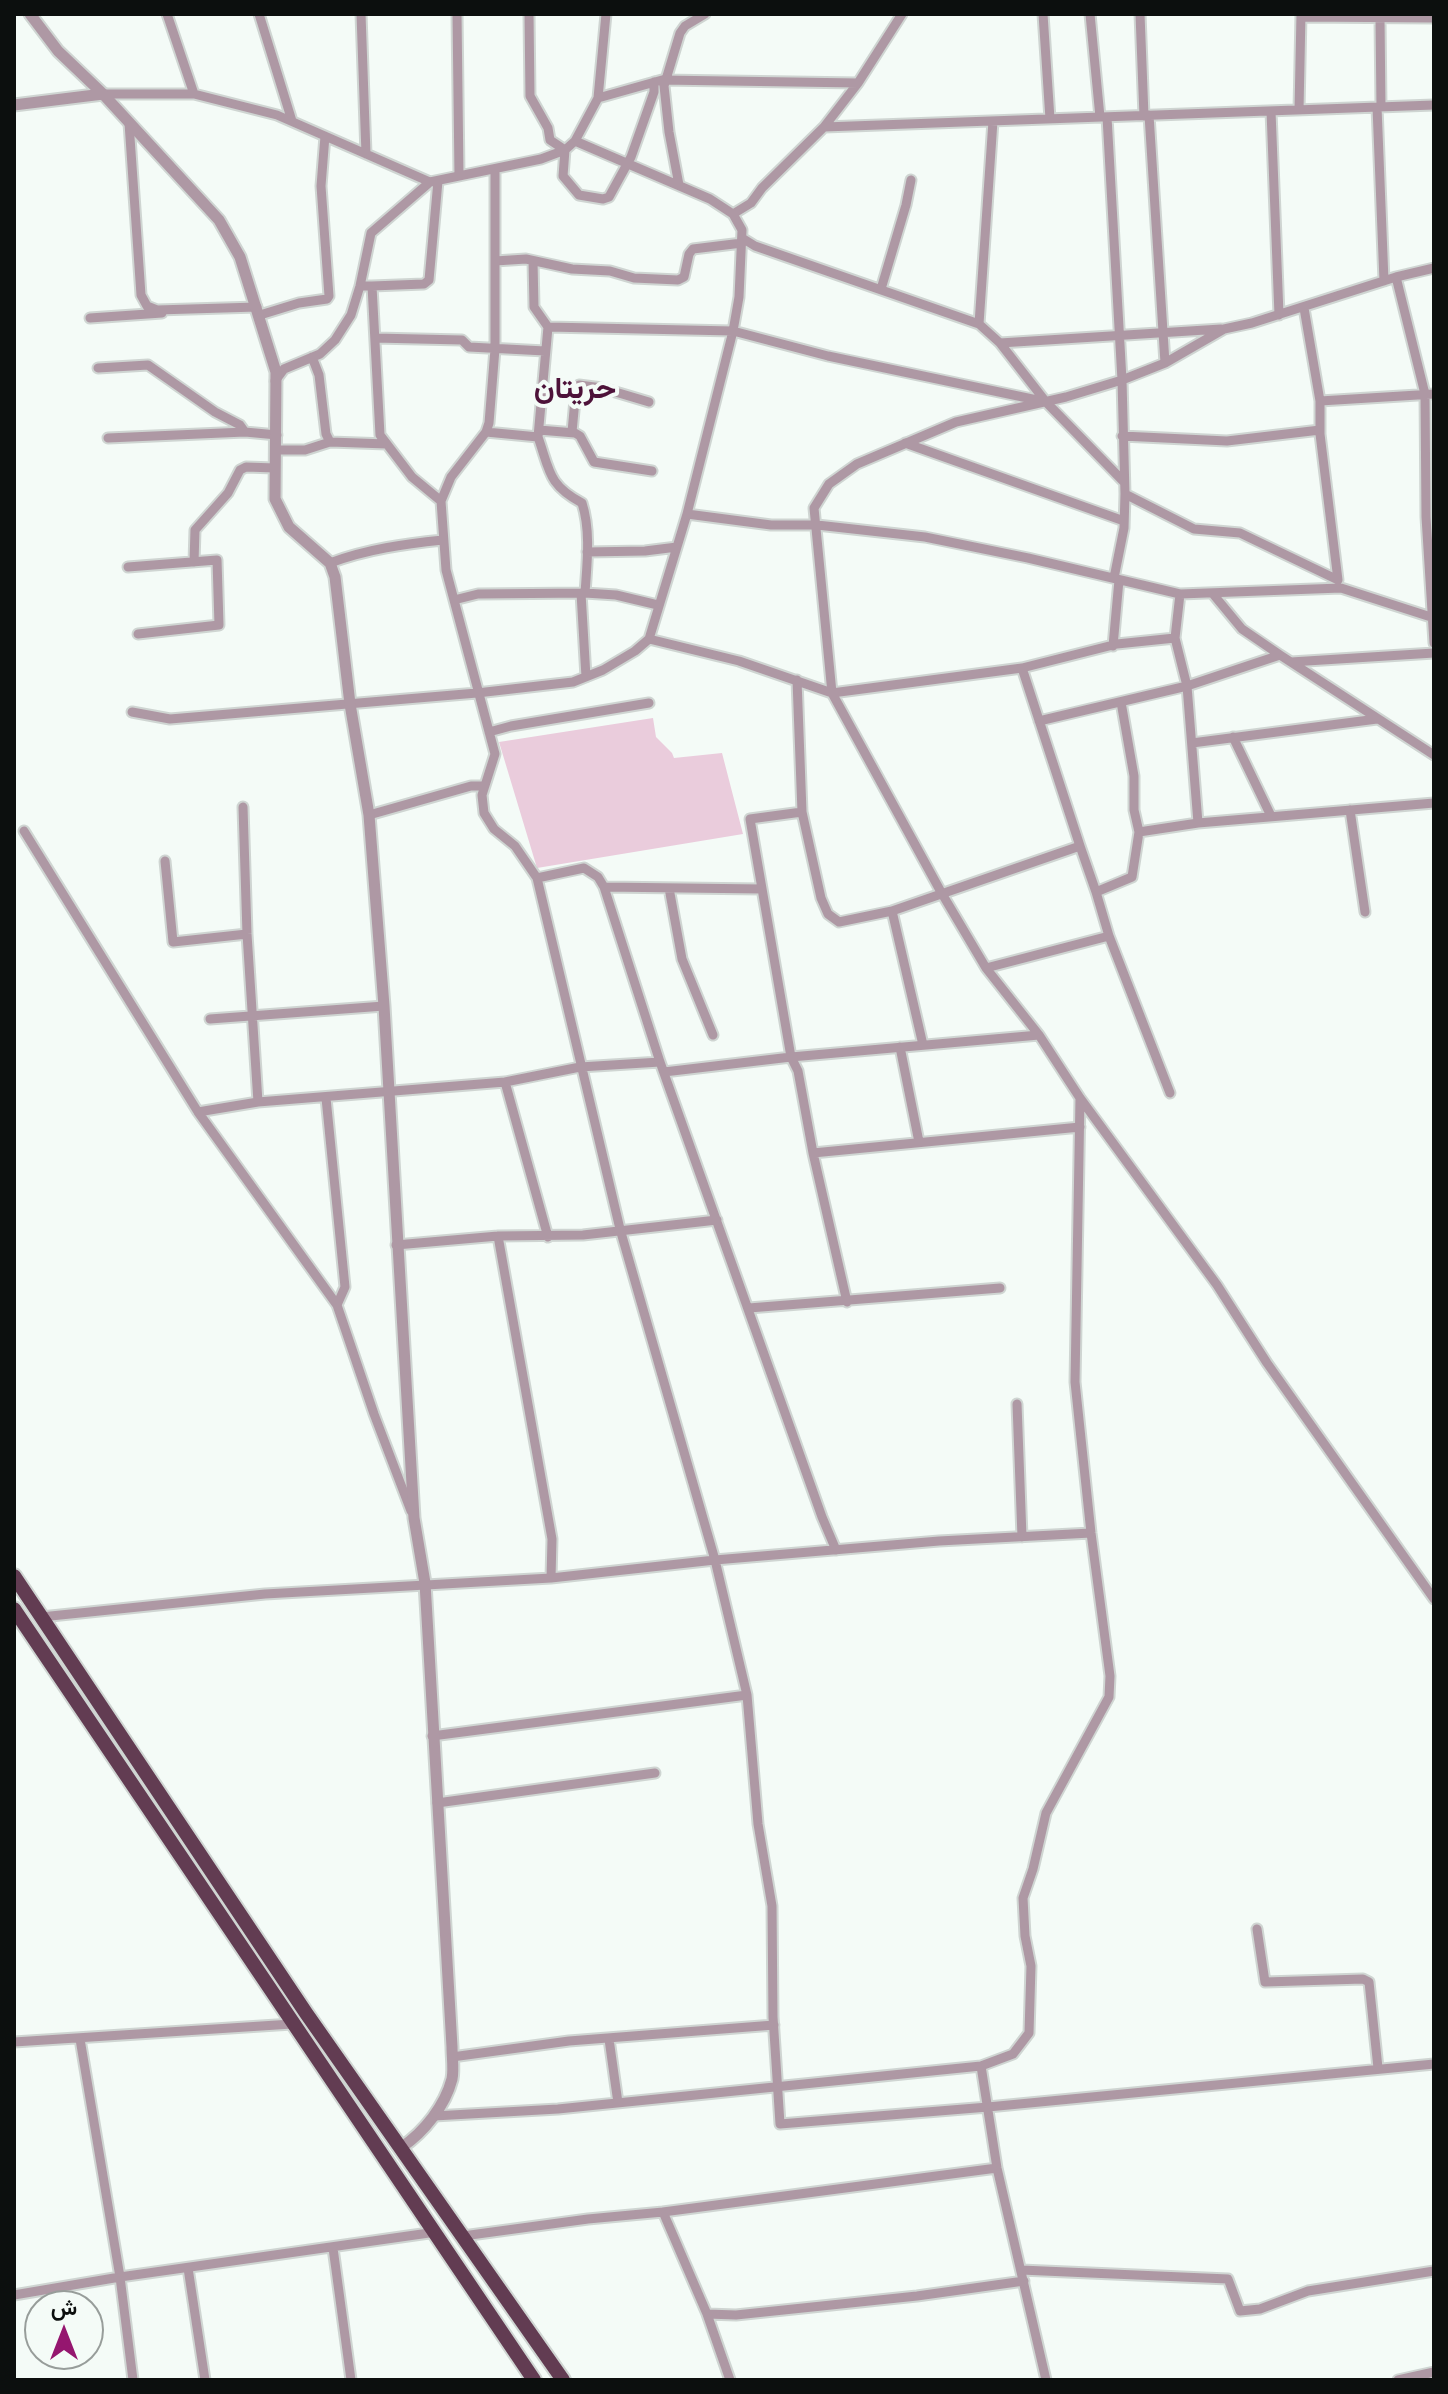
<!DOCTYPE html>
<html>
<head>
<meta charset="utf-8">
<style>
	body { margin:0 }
	#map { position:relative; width:1448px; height:2394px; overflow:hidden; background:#f4fbf7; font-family:Poppins,Vazirmatn,sans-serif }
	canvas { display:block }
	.frame { position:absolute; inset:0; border:16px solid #0c0f0e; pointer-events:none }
	.north { position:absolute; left:24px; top:2290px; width:80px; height:80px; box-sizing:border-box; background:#f4fbf7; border:2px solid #979d9a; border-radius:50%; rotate:0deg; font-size:22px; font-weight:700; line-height:32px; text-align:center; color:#0c0f0e }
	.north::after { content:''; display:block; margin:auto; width:28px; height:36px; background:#95166f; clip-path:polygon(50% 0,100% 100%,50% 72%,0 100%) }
</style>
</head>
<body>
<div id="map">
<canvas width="1448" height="2394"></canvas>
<div class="frame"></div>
<div class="north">ش</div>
</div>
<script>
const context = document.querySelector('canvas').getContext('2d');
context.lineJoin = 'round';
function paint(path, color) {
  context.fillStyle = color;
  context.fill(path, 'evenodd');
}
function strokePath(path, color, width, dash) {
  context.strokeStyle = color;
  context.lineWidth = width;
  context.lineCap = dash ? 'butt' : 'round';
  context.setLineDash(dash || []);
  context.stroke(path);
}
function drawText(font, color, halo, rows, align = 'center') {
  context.font = font + ' Poppins,Vazirmatn,sans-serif';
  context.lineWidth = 8;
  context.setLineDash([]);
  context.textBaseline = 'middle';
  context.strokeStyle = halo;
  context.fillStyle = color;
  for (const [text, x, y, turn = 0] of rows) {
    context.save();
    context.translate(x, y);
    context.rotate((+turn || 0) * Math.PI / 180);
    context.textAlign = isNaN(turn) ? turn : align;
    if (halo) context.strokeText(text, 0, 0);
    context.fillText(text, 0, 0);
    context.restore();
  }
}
paint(new Path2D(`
	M 653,718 L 656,737 L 672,753 L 674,758 L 722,753 L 743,834 L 537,868 L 499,742 Z`), '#eaccdc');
const minor = new Path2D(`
	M 167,14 L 194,94
	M 259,14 L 292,121
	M 361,14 L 366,154
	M 457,14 L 459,176
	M 529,14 L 530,96 L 548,128 L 550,140 L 565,150 L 563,176 L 579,195 L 603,199 L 609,197 L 631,157 L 654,92 L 654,82
	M 1043,14 L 1050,119
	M 1090,14 L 1100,117
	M 1140,14 L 1144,116
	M 1301,17 L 1434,18
	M 1380,19 L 1381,107
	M 103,94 L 194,94 L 277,115 L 430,182 L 541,159 L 565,150 L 575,141 L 598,98 L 606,14
	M 598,98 L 662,80 L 858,83
	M 1377,107 L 1384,281
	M 1299,110 L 1301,14
	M 1271,111 L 1279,315
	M 1149,115 L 1165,363
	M 1107,117 L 1122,380 L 1125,494 L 1124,528 L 1114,578
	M 129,123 L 141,295 L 147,306 L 157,310 L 257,307
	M 824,127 L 1434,105
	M 575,141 L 710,199 L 733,214
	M 495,171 L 495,349 L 489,423 L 486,432 L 451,477 L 441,501 L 446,570 L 495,754 L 482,795 L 484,813 L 494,829 L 515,846 L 537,878
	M 679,185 L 669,132 L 664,86 L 680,33 L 685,26 L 705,14
	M 742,238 L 755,246 L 979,324 L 1000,343 L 1046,402 L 1124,482
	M 495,261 L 526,259 L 572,269 L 610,271 L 634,278 L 678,280 L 684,277 L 689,254 L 693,249 L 742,243
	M 533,261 L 534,307 L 548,327
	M 1434,268 L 1396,277 L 1252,323 L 1224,329 L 1165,363 L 1122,380 L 1066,397 L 956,422 L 857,464 L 829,484 L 814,508 L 832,693 L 941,892 L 986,968 L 1039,1035 L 1080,1098 L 1217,1285 L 1267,1363 L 1434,1599
	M 1396,277 L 1425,394 L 1426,517 L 1434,643
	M 360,286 L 372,286 L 380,435 L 412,477 L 441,501
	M 372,286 L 424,284 L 429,280 L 438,181
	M 881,289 L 906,205 L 911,180
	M 260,315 L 299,303 L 327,299 L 329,296 L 321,186 L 325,136
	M 90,318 L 162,313
	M 979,324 L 993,121
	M 375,338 L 462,340 L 469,347 L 545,351
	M 1000,343 L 1221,329
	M 312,357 L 319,375 L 326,434 L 330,442
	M 98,368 L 148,365 L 215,412 L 240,425 L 245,432 L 277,435
	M 275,381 L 284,369 L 320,354 L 335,340 L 351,315 L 360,286 L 371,233 L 430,182
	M 1320,401 L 1434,394
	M 539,430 L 575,433 L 580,436 L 594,462 L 652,471
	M 486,432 L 538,437 L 548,327 L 733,331 L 828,356 L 1037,400
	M 572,432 L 576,389 L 579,385 L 602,388 L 649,402
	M 1122,436 L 1227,441 L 1320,430
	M 538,437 C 550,471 548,485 582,503 C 591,531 587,564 585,593
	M 108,438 L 245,432
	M 905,443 L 1124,521
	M 276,450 L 305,450 L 330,442 L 387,444
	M 1125,494 L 1194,529 L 1240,533 L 1338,580 L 1320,434 L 1320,401 L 1304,308
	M 687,514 L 771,525 L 817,525 L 925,537 L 1028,558 L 1180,594 L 1341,588 L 1434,618
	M 587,552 L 645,551 L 677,547
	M 194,562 L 195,530 L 228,493 L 240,470 L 246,467 L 275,468
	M 330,563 C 367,549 405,544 443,540
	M 128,567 L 217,560 L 219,625 L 138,634
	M 581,593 L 586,677
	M 1213,594 L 1242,629 L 1280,655
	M 454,600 L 478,594 L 585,593 L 616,595 L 658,605
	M 649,639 L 739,661 L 832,693 L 1022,668 L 1117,644 L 1175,638
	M 1113,646 L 1119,580
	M 1291,662 L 1434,653
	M 797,680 L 802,812 L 750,819 L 791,1057 L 798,1071 L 813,1153 L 847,1302
	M 1121,702 L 1134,776 L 1134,810 L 1139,832
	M 132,712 L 170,719 L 477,693 L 573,682 L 603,670 L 635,651 L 649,639 L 687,514 L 733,331 L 739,297 L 742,230 L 733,214 L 751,203 L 762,188 L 824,127 L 858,83 L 902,14
	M 1039,721 L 1187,686 L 1280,655 L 1434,755
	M 489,732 L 511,726 L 649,703
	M 1233,737 L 1271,816
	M 1192,743 L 1377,719
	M 243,807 L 247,934 L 258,1102
	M 1350,810 L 1365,912
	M 802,812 L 821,898 L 828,914 L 839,922 L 892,911 L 1080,846 L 1022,668
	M 369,815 L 471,786 L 484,786
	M 1198,823 L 1434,803
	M 24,831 L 198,1112 L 337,1305 L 374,1414 L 411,1511
	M 1080,846 L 1096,892
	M 165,861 L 173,942 L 247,934
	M 604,887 L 762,889
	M 669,888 L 682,959 L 713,1035
	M 892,911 L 923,1045
	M 1109,936 L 1170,1093
	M 986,968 L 1109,936 L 1096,892 L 1132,877 L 1139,832 L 1198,823 L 1187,686 L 1175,638 L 1180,594
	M 210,1019 L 384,1006
	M 900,1047 L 919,1142
	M 664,1072 L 791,1057 L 1039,1035
	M 505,1082 L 548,1237
	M 326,1098 L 345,1287 L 337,1305
	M 198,1112 L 258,1102 L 505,1082 L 580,1067 L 660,1062
	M 813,1153 L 1080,1127
	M 498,1236 L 552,1539 L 551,1578
	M 396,1245 L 498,1236 L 583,1235 L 717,1220
	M 749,1308 L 1000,1288
	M 1017,1404 L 1022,1537
	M 836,1550 L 822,1517 L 660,1062 L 604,887 L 598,877 L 584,868 L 537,878 L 620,1229 L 715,1560 L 747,1695 L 758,1824 L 772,1906 L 773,2017 L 780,2124 L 988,2107 L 1434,2064
	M 41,1617 L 265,1594 L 551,1578 L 715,1560 L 939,1541 L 1091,1533
	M 432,1736 L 747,1695
	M 437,1803 L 655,1773
	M 1257,1929 L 1265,1982 L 1363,1979 L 1369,1982 L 1378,2068
	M 80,2039 L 120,2277 L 133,2380
	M 609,2039 L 618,2103
	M 14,2042 L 292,2024
	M 452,2057 L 569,2041 L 774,2025
	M 981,2066 L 997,2168 L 1046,2380
	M 434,2116 L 558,2109 L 981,2066 L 1013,2054 L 1029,2033 L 1031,1966 L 1025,1936 L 1023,1898 L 1033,1869 L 1046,1813 L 1109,1697 L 1110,1676 L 1091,1533 L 1075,1382 L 1080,1098
	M 663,2212 L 997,2168
	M 463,2236 L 588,2219 L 663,2212 L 707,2314 L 730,2380
	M 333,2248 L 351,2380
	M 188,2268 L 205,2380
	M 1021,2270 L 1228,2279 L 1240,2311 L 1260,2309 L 1308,2291 L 1434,2271
	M 14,2295 L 120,2277 L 436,2232
	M 707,2314 L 736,2315 L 917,2296 L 1024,2281
	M 1398,2380 L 1434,2372`);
const tertiary = new Path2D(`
	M 30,14 L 58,51 L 103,94 L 219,220 L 240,257 L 276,372 L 275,499 L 289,527 L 330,563 L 335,577 L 350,704 L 369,815 L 384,1006 L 414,1518 L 425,1583 L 452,2047 C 452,2057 454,2070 452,2079 C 445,2106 424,2132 402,2147
	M 14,105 L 103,94`);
const trunk = new Path2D(`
	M 14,1576 L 306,2013 L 563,2380
	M 14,1609 L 534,2380`);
strokePath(minor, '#cfd5d2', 13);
strokePath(tertiary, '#cfd5d2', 15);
strokePath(trunk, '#cfd5d2', 18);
strokePath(minor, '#ae98a4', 9);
strokePath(tertiary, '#ae98a4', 11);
strokePath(trunk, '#623c52', 14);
drawText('bold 30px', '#4d1239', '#f4fbf7', [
	["حريتان",575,390]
]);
</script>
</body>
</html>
